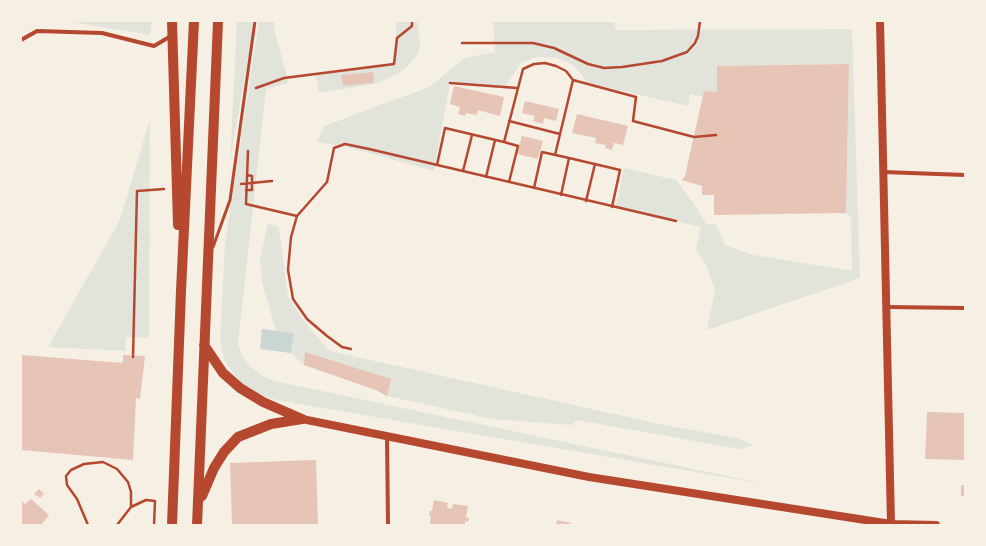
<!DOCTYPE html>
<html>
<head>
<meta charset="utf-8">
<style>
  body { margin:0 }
  #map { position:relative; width:986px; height:546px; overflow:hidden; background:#f6efe4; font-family:"DejaVu Sans",sans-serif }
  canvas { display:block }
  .frame { position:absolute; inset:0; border:22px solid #f6efe4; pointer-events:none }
</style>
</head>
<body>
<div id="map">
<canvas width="986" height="546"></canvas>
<div class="frame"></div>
</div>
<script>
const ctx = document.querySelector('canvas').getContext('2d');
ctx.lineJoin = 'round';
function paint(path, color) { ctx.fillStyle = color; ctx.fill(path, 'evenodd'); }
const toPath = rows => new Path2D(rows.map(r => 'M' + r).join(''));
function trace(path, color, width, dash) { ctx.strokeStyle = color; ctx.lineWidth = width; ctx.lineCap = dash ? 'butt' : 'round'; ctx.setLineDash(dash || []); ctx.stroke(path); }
paint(toPath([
  [65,21,152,21,152,22,150,35],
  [237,21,253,21,251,42,230,162],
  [259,21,274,21,274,29,289,83,266,89,238,344,243,357,250,366,261,375,274,381,765,484,282,401,264,397,242,385,224,360,220,339,225,244],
  [395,21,417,21,418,24,420,47,417,55,410,64,402,71,379,83,319,93,316,75,394,64,397,38],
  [493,21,614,21,616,30,852,29,860,278,707,330,715,290,707,267,696,249,701,227,616,207,624,168,676,180,697,208,706,224,716,224,725,245,753,255,852,271,851,217,846,213,849,64,717,66,717,92,704,91,703,97,690,94,688,106,587,83,579,71,568,62,556,58,537,57,521,63,505,87,450,83,434,171,351,148,317,142,324,126,429,87,465,58,495,52],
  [150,119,149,338,126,337,125,351,48,347,120,220],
  [268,223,279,227,288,297,306,324,330,351,668,426,738,438,753,445,741,449,734,448,577,420,571,425,492,419,387,396,376,390,304,365,291,353,294,333,276,331,262,282,260,258]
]), '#e2e4dc');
paint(toPath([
  [262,329,294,333,291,353,260,349]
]), '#c9d6d2');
paint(toPath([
  [849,64,846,213,714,215,714,195,702,195,702,186,682,180,685,176,704,91,717,92,717,66],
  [373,72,374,83,343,86,341,75],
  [454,86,504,97,500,116,478,110,477,115,466,113,465,116,458,114,460,107,450,104],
  [525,101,559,109,556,121,544,118,543,124,533,121,535,116,522,113],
  [577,114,628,126,623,145,614,143,612,150,605,148,606,145,595,143,596,138,572,133],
  [522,136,543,141,538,159,517,154],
  [305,352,391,379,387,396,376,390,304,365],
  [21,355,123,363,123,355,145,356,140,399,136,398,133,460,21,450],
  [927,412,965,413,965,460,925,459],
  [316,460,318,525,232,525,230,463],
  [961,485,965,485,965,496,961,496],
  [39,489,44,494,40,498,34,494],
  [31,499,49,515,41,525,21,525,21,500,25,504],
  [434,500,448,503,447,508,452,509,453,504,468,506,466,517,469,518,468,522,465,521,465,525,430,525,431,516,429,515,430,511,432,511],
  [557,520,571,523,571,525,556,525]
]), '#e6c5b7');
trace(toPath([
  [462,43,533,43,554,48,588,64,604,68,622,67,662,61,687,52,695,43,698,36,700,21],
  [573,80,636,97,633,121,694,137,716,135],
  [450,83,517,88],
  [256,88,284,78,394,64,397,38,412,26,412,21],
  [509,121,560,134],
  [504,142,523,69,534,64,545,63,556,66,566,71,573,80,555,155],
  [248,151,246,204,297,216],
  [437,165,445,128,504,142,518,146,509,182],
  [463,171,472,135],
  [486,177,495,140],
  [241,184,272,181],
  [534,188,542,152,569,158,620,170,612,207],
  [246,190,252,190,252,176,247,175],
  [561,195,569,158],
  [586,201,595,164],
  [351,349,342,347,327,336,307,319,293,299,288,270,291,237,297,216,327,182,334,148,345,144,369,149,676,221],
  [133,357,137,191,164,189],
  [88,525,77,499,67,485,66,476,71,470,84,464,103,462,117,469,128,482,131,492,131,507],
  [117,525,131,507,146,500,155,501,154,525]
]), '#b5482f', 2.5);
trace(toPath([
  [213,247,230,200,255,21]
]), '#b5482f', 3);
trace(toPath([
  [21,40,37,31,102,33,154,46,171,36],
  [883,172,965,175],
  [887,307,965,308],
  [387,437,388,525]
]), '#b5482f', 4);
trace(toPath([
  [880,21,891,524],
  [302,419,589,477,891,524,936,525]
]), '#b5482f', 8);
trace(toPath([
  [172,21,178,225],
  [204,345,223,373,240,388,263,402,302,419],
  [202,496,214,468,224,452,238,437,271,424,302,419],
  [172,525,181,291,194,21],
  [197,525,218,21]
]), '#b5482f', 10);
</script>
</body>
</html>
